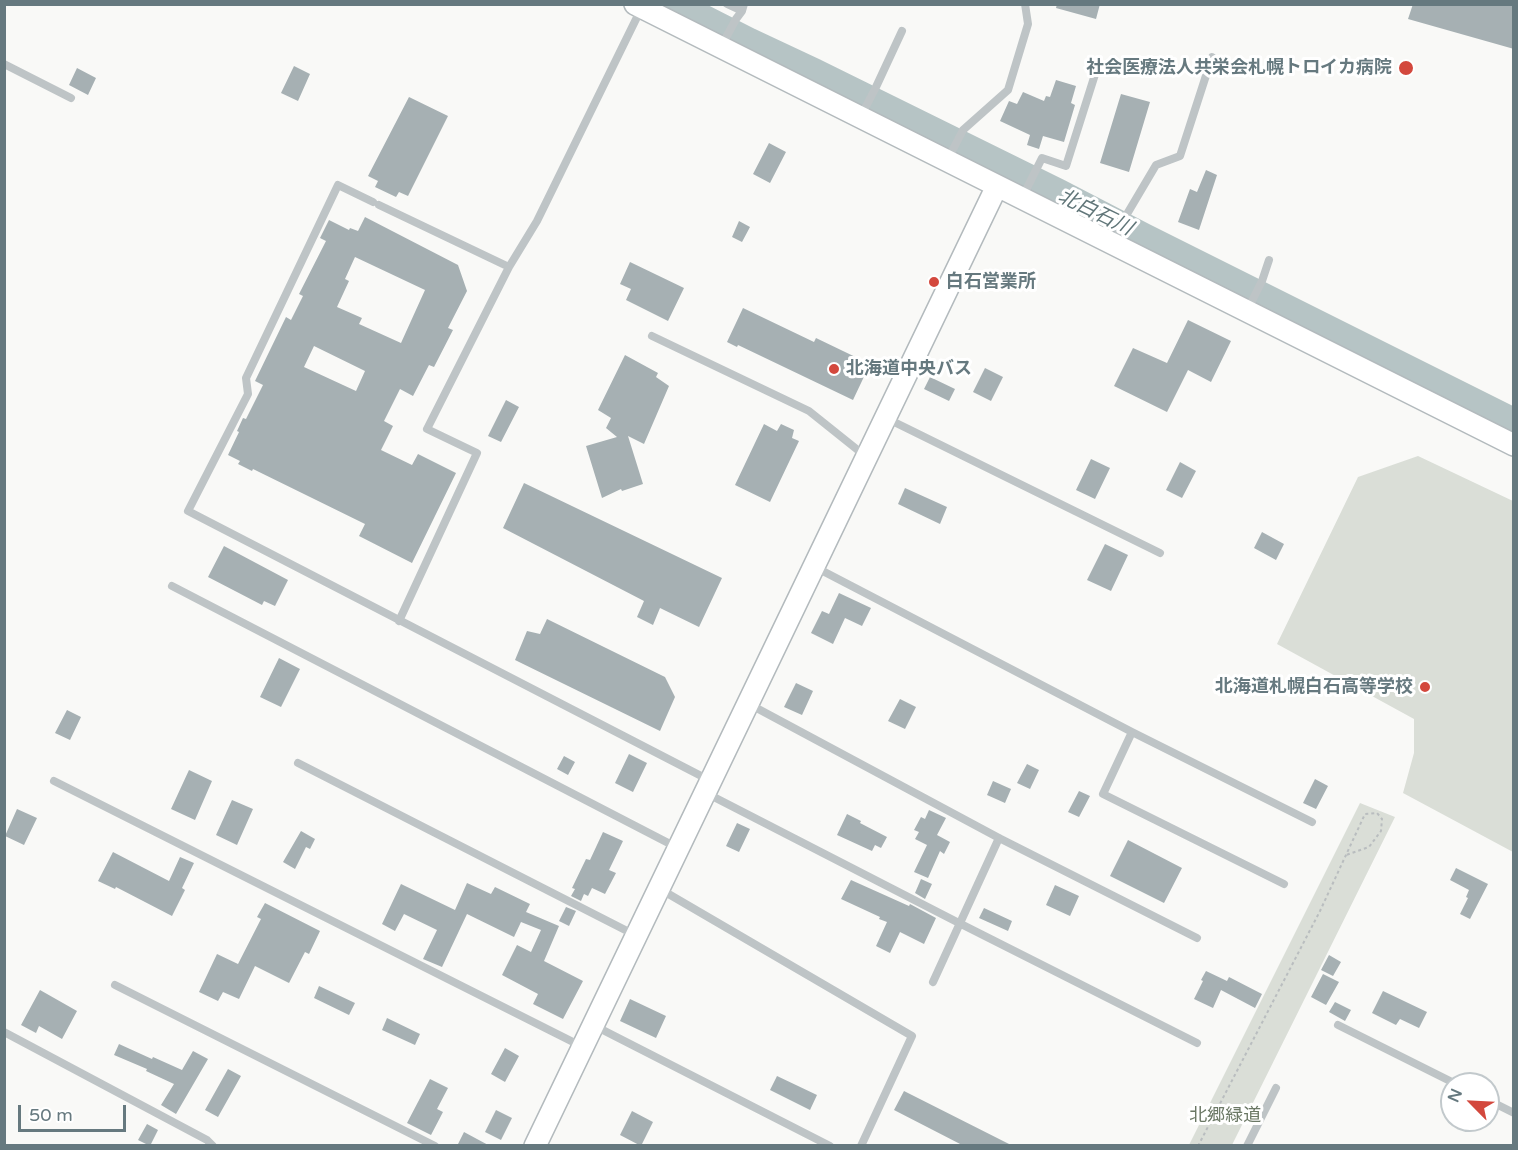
<!DOCTYPE html>
<html>
<head>
<meta charset="utf-8">
<style>
  body { margin:0 }
  #map { position:relative; width:1518px; height:1150px; overflow:hidden; background:#f9f9f7; font-family:"Varela Round",sans-serif }
  canvas { display:block }
  .frame { position:absolute; inset:0; border:6px solid #66797f; pointer-events:none }
  .north { position:absolute; left:1440px; top:1072px; width:60px; height:60px; box-sizing:border-box; background:#fff; border:2px solid #c2c9cc; border-radius:50%; rotate:294deg; font-size:16px; font-weight:700; line-height:24px; text-align:center; color:#66797f }
  .north::after { content:''; display:block; margin:auto; width:21px; height:27px; background:#d3483d; clip-path:polygon(50% 0,100% 100%,50% 72%,0 100%) }
  .scale { position:absolute; left:18px; top:1105px; width:108px; height:27px; box-sizing:border-box; border:3px solid #66797f; border-top:0; padding-left:8px; font-size:18px; line-height:21px; white-space:nowrap; color:#66797f; -webkit-text-stroke:4px #fff; paint-order:stroke }
</style>
</head>
<body>
<div id="map">
<canvas width="1518" height="1150"></canvas>
<div class="frame"></div>
<div class="north">N</div>
<div class="scale">50 m</div>
</div>
<script>
const ctx = document.querySelector('canvas').getContext('2d');
ctx.lineJoin = 'round';
function paint(path, color) { ctx.fillStyle = color; ctx.fill(path, 'evenodd'); }
const toPath = rows => new Path2D(rows.map(r => 'M' + r).join(''));
function trace(path, color, width, dash) { ctx.strokeStyle = color; ctx.lineWidth = width; ctx.lineCap = dash ? 'butt' : 'round'; ctx.setLineDash(dash || []); ctx.stroke(path); }
function write(font, color, halo, rows, align = 'center') {
  ctx.font = font + ' "Varela Round","Noto Sans JP",sans-serif'; ctx.lineWidth = 6; ctx.setLineDash([]); ctx.textBaseline = 'middle'; ctx.strokeStyle = halo; ctx.fillStyle = color; for (const [text, x, y, turn = 0] of rows) {
    ctx.save(); ctx.translate(x, y); ctx.rotate((+turn || 0) * Math.PI / 180); ctx.textAlign = isNaN(turn) ? turn : align; if (halo) ctx.strokeText(text, 0, 0); ctx.fillText(text, 0, 0); ctx.restore();
  }
}
paint(toPath([
  [1418,456,1513,501,1513,852,1403,793,1414,753,1414,719,1277,644,1358,477],
  [1360,803,1395,817,1232,1145,1189,1145]
]), '#daded7');
trace(toPath([
  [677,4,750,41,814,71,1059,192,1144,236,1514,421]
]), '#b6c4c5', 26);
paint(toPath([
  [1057,4,1100,4,1096,19,1056,8],
  [1413,4,1514,4,1514,49,1408,19],
  [294,66,310,74,298,101,281,93],
  [77,68,96,78,88,95,69,85],
  [1056,80,1076,86,1071,103,1075,105,1064,142,1043,136,1039,149,1027,145,1030,135,1000,121,1009,101,1017,104,1023,92,1044,101,1046,96,1050,97],
  [1121,94,1150,102,1129,172,1100,163],
  [409,97,448,116,408,196,399,192,396,197,375,187,378,181,368,176],
  [769,143,786,152,770,183,753,174],
  [1206,170,1217,175,1199,230,1178,222,1190,189,1197,192],
  [365,217,458,265,467,291,448,328,453,330,434,367,429,365,413,396,400,389,384,421,393,426,381,450,412,465,418,454,456,473,412,563,359,536,365,524,253,469,252,471,238,464,240,461,228,455,239,432,237,431,243,418,246,419,263,385,255,381,286,317,291,320,303,296,299,294,326,241,320,238,329,220,349,230,350,228,358,231],
  [355,257,425,290,401,343,359,324,362,318,337,307,349,281,345,279],
  [314,346,365,371,356,391,304,367],
  [739,221,750,227,742,242,732,237],
  [630,262,684,288,668,321,626,300,631,289,620,284],
  [743,308,814,342,816,338,870,364,853,400,738,345,737,347,727,342],
  [1188,320,1231,341,1211,382,1188,370,1167,412,1114,386,1133,348,1167,363],
  [625,355,658,373,656,377,669,386,644,444,628,436,643,484,622,491,621,489,602,498,586,446,617,437,606,428,611,418,598,410],
  [985,368,1003,377,991,401,973,392],
  [930,377,955,389,949,401,924,389],
  [506,400,519,407,501,442,488,436],
  [764,424,777,431,781,424,794,430,792,438,799,441,770,502,735,485],
  [1091,459,1110,468,1095,499,1076,490],
  [1180,462,1196,471,1182,498,1166,490],
  [524,483,722,578,699,627,660,608,653,625,637,617,644,601,503,528],
  [905,488,947,507,940,524,898,504],
  [1262,532,1284,544,1276,560,1254,548],
  [1105,544,1128,555,1111,591,1087,580],
  [224,546,288,580,275,606,264,601,262,605,208,577],
  [839,593,871,608,862,626,845,618,833,644,811,633,822,611,829,614],
  [547,619,665,677,675,697,660,731,515,660,527,631,540,634],
  [279,658,300,669,281,707,260,697],
  [796,683,813,691,802,715,784,707],
  [900,699,916,707,905,729,888,721],
  [67,710,81,717,70,740,55,733],
  [629,754,647,763,633,792,615,783],
  [564,756,575,762,568,775,557,769],
  [1027,764,1039,770,1030,789,1017,783],
  [189,770,212,781,195,820,171,809],
  [1315,779,1328,786,1316,809,1303,803],
  [993,781,1011,789,1005,803,987,795],
  [1079,791,1090,796,1079,817,1068,812],
  [232,800,253,809,237,845,216,835],
  [17,809,37,818,24,845,5,836],
  [929,810,946,818,937,835,950,842,944,854,940,851,928,878,914,872,927,845,915,839,919,832,914,830,921,817,925,819],
  [847,814,861,821,860,823,887,837,881,848,875,845,872,851,837,835],
  [737,823,750,829,739,852,726,846],
  [301,831,315,839,310,849,306,847,295,869,283,862],
  [603,832,623,841,609,870,616,873,605,894,592,888,588,896,584,894,581,901,571,896,575,889,572,888,586,859,590,860],
  [1128,840,1182,868,1164,903,1110,876],
  [113,852,169,881,180,857,194,863,182,888,185,890,172,916,116,887,115,889,98,881],
  [1456,868,1488,884,1470,919,1460,914,1468,898,1466,897,1469,890,1450,880],
  [921,879,932,884,925,899,915,893],
  [851,880,909,906,910,904,936,918,924,944,900,932,890,953,876,946,887,922,879,919,880,917,841,899],
  [467,883,491,894,495,887,530,904,526,912,559,926,544,961,583,981,563,1019,533,1004,538,994,502,975,517,945,531,952,541,930,521,922,514,937,467,914,442,967,423,959,437,930,404,914,395,931,382,924,401,884,455,910],
  [1055,885,1079,896,1070,916,1046,905],
  [265,903,320,931,309,954,305,952,289,983,255,966,239,999,223,992,218,1001,199,992,217,954,238,964,261,919,257,917],
  [566,907,576,911,569,926,559,921],
  [984,908,1012,921,1008,931,979,918],
  [1329,955,1341,962,1333,976,1321,970],
  [1206,971,1227,981,1229,977,1262,994,1255,1008,1221,990,1213,1008,1194,999,1203,981,1201,980],
  [1323,974,1339,982,1326,1005,1311,997],
  [319,986,355,1003,349,1015,314,998],
  [40,990,77,1011,62,1039,39,1026,36,1033,21,1025],
  [1383,991,1427,1012,1419,1028,1400,1019,1396,1025,1372,1013],
  [630,999,666,1016,656,1038,620,1021],
  [1335,1002,1351,1010,1345,1021,1329,1012],
  [387,1018,420,1034,415,1045,382,1030],
  [119,1044,152,1059,153,1057,182,1070,193,1051,208,1059,176,1114,161,1105,174,1084,146,1071,147,1069,114,1055],
  [505,1048,519,1056,505,1082,491,1074],
  [228,1069,241,1076,218,1117,205,1110],
  [777,1076,817,1095,810,1110,770,1090],
  [430,1079,448,1088,437,1109,443,1112,431,1135,407,1123],
  [904,1091,1013,1146,964,1146,894,1110],
  [496,1110,512,1118,501,1140,485,1132],
  [632,1111,653,1122,641,1146,620,1135],
  [147,1124,158,1130,150,1146,138,1140],
  [464,1132,490,1146,457,1146]
]), '#a6b0b3');
const secondary = toPath([
  [635,4,1514,445],
  [535,1146,997,186]
]);
trace(secondary, '#b3babd', 24);
trace(toPath([
  [1198,1146,1320,911,1365,814,1377,813,1382,819,1381,831,1369,847,1346,855]
]), '#b9bdbf', 2, [3, 3]);
trace(toPath([
  [727,4,742,11],
  [722,45,736,19,742,11,744,4],
  [4,64,71,98],
  [861,116,876,87,902,31],
  [948,159,963,130,1008,90,1028,24,1025,4],
  [1022,198,1042,158,1066,166,1098,65],
  [373,202,338,185,246,378,248,394,188,511,709,780],
  [379,205,509,267],
  [1114,243,1127,214,1156,165,1180,156,1212,57],
  [1247,311,1262,281,1269,260],
  [652,336,809,411,864,455],
  [886,418,1160,553],
  [815,567,1132,732,1312,822],
  [172,586,676,847],
  [399,621,477,453,427,429,509,267,537,221,641,9],
  [749,704,999,838,1197,938],
  [1132,732,1103,794,1284,884],
  [298,763,635,935],
  [54,781,581,1046],
  [706,793,959,923,1197,1043],
  [660,889,912,1036,861,1146],
  [933,982,999,838],
  [115,985,435,1146],
  [593,1025,830,1146],
  [1338,1025,1456,1084],
  [4,1032,207,1140,213,1146],
  [1488,1100,1514,1113],
  [1247,1146,1276,1088]
]), '#bec4c6', 8);
trace(secondary, '#fff', 21);
for (const [x, y, r, color] of [
  [1406,68,8,"#d3483d"],
  [934,282,6,"#d3483d"],
  [834,369,6,"#d3483d"],
  [1425,687,6,"#d3483d"]
]) { const dot = new Path2D(); dot.arc(x, y, r, 0, 2 * Math.PI); ctx.fillStyle = color; ctx.fill(dot); trace(dot, '#fff', 2); }
write('bold 18px', '#66797f', '#fff', [
  ["社会医療法人共栄会札幌トロイカ病院",1392,68],
  ["白石営業所",946,282,"left"],
  ["北海道中央バス",846,369,"left"],
  ["北海道札幌白石高等学校",1413,687]
], 'right');
write('18px', '#6b7865', '#fff', [
  ["北郷緑道",1225,1116]
]);
write('italic 20px', '#617679', '#fff', [
  ["北白石川",1095,213,26]
]);
</script>
</body>
</html>
